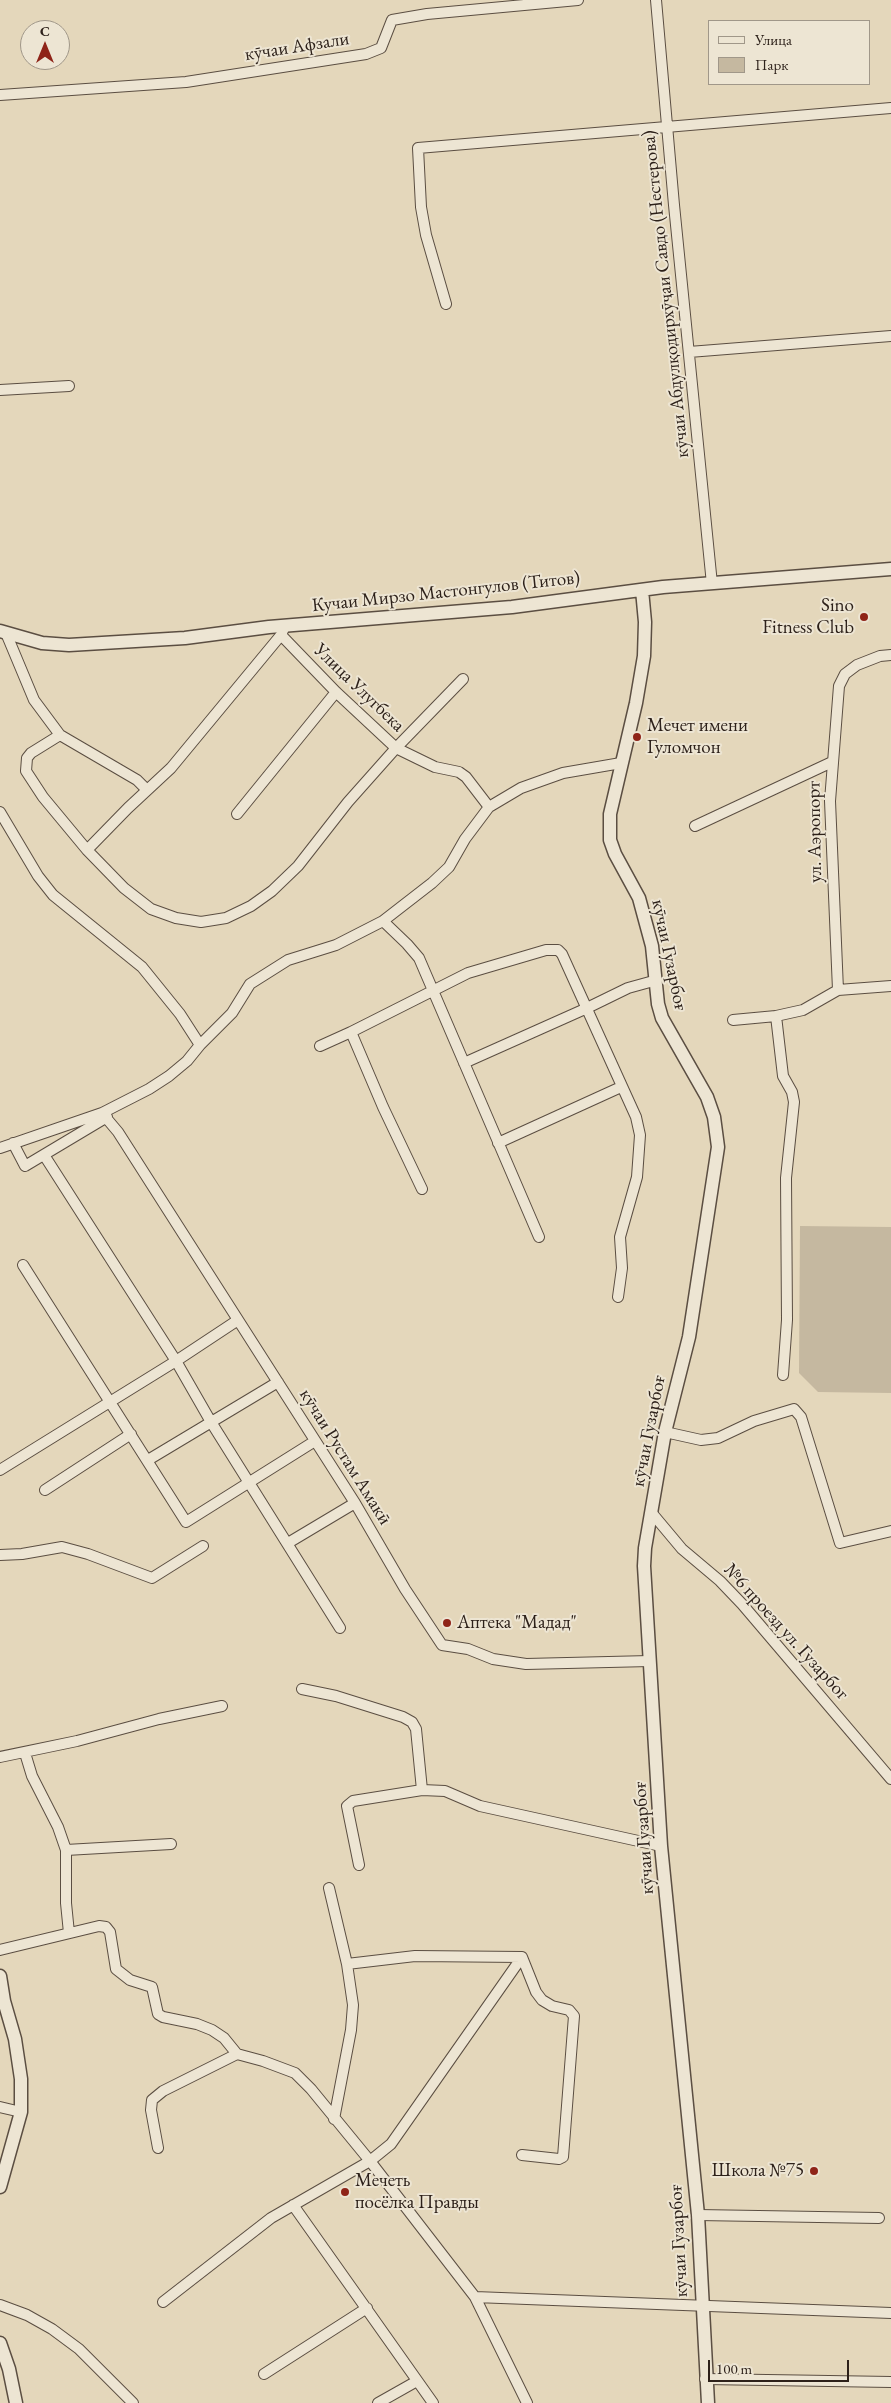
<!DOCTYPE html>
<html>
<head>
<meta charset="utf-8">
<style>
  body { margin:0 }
  #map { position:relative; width:891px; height:2403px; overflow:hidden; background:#e4d7bb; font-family:"EB Garamond",serif }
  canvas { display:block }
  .legend { position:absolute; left:708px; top:20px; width:162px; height:65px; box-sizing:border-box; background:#ede5d3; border:1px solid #a09789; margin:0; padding:6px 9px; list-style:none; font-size:15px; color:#2d211a }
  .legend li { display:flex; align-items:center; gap:10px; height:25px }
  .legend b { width:25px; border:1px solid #a09789 }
  .north { position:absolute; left:20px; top:20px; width:50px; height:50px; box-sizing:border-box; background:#ede5d3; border:1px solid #a09789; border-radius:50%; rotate:0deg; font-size:14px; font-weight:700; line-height:20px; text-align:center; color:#2d211a }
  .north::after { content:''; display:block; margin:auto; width:18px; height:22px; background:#8f2418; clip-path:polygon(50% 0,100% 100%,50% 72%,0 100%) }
  .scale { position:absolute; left:708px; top:2360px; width:141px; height:22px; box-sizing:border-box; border:2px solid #2d211a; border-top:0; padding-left:6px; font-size:15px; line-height:18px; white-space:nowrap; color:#2d211a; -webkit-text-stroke:4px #ede5d3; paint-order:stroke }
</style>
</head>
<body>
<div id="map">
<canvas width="891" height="2403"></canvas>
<ul class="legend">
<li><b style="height:6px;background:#ede5d3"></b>Улица</li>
<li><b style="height:14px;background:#c5b8a0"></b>Парк</li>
</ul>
<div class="north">С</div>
<div class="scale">100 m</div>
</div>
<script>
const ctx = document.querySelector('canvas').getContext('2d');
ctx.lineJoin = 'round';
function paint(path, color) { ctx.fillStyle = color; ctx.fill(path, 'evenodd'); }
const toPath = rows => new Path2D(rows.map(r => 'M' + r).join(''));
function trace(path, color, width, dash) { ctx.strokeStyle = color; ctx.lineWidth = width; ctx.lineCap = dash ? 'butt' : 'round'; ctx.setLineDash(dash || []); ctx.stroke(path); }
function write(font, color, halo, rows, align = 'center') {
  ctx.font = font + ' "EB Garamond",serif'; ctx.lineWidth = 4; ctx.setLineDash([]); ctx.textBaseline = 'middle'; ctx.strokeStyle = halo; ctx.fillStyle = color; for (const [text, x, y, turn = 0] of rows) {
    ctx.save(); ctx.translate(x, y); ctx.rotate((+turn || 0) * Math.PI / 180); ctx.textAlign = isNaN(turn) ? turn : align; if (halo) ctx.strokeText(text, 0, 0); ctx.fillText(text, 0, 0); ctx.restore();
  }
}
paint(toPath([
  [800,1226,891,1227,891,1393,818,1392,799,1373]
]), '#c5b8a0');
const minor = toPath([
  [656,0,674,205,712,584],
  [0,95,186,82,366,54,381,48,392,20,427,14,578,0],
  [446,304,426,235,421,207,418,148,891,108],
  [689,352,891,336],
  [0,390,69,386],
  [6,633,34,700,60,735,31,753,27,758,26,771,43,797,87,850,124,888,151,909,176,918,201,922,226,918,251,906,272,891,298,866,348,802,396,748,463,679],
  [281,635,336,692,396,748,435,767,459,772,466,777,489,807],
  [60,735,137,780,147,790],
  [0,812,38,876,53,895,142,967,180,1014,200,1045,187,1061,169,1076,149,1089,102,1113,0,1148],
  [237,814,336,692],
  [695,826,832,762],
  [87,850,128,808,171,768,281,635,285,626],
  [383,921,432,883,449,867,465,839,489,807,521,788,563,773,621,763],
  [838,990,830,801,839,686,845,674,857,665,880,656,891,655],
  [838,990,891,986],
  [733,1020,776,1016],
  [200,1045,232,1013,250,984,288,960,336,945,383,921,407,944,419,958,539,1237],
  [320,1046,351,1032],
  [464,1063,585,1009,628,988,657,980],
  [102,1113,118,1132,355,1503,405,1589,442,1645,468,1649,493,1659,526,1664,650,1661],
  [13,1143,25,1166,107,1117],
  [498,1143,621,1087],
  [44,1155,176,1361,211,1422,340,1628],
  [422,1189,383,1107,351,1032,468,973,546,950,558,950,562,954,636,1117,640,1135,637,1177,620,1237,622,1268,618,1297],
  [23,1265,186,1522,315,1441],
  [783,1375,787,1320,786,1178,794,1102,792,1092,783,1076,776,1016,803,1010,838,990],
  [665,1432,701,1440,718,1438,754,1421,794,1409,801,1417,840,1543,891,1531],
  [148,1460,278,1382],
  [0,1470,176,1361,238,1320],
  [45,1490,131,1434],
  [651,1512,682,1549,720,1581,742,1604,891,1779],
  [288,1543,355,1503],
  [0,1555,22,1554,62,1547,88,1554,152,1578,203,1546],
  [302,1689,336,1696,403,1717,412,1722,416,1729,422,1790],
  [25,1753,32,1776,58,1827,66,1850,66,1903,69,1933],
  [0,1757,77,1741,159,1719,222,1706],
  [66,1850,171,1844],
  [359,1865,347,1806,353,1801,422,1790,445,1791,480,1806,661,1846],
  [329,1888,347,1964],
  [0,1950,99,1926,106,1927,110,1932,116,1969,130,1980,152,1987,158,2014,163,2017,197,2024,212,2030,224,2038,237,2054,263,2061,295,2073,311,2089,370,2161,475,2297,891,2313],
  [0,2107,21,2112],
  [334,2119,351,2030,353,2005,347,1964,415,1956,522,1957],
  [158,2148,151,2110,152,2100,163,2091,237,2054],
  [522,2155,559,2159,563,2157,574,2016,569,2010,552,2006,542,2000,536,1992,522,1957],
  [293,2205,433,2403],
  [698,2215,879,2218],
  [475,2297,527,2403],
  [163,2302,271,2218,370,2161,391,2144,522,1957],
  [0,2305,27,2315,52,2329,79,2349,133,2403],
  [264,2374,367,2308],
  [705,2379,891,2382],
  [378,2403,417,2381]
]);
const tertiary = toPath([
  [642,590,645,622,644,656,636,703,610,814,610,840,615,854,639,898,652,946,658,1004,662,1018,707,1097,714,1117,718,1147,689,1337,665,1432,645,1548,644,1566,661,1846,698,2215,708,2403],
  [0,631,42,643,69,645,185,638,269,627,512,607,663,587,891,569],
  [0,1976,4,2001,15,2039,21,2079,21,2112,0,2187],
  [0,2343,9,2369,16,2403]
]);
trace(minor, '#5b4e42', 12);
trace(tertiary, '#5b4e42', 15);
trace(minor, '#ede5d3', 10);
trace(tertiary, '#ede5d3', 12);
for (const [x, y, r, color] of [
  [864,617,5,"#8f2418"],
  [637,737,5,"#8f2418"],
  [447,1623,5,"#8f2418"],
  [814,2171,5,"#8f2418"],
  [345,2192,5,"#8f2418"]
]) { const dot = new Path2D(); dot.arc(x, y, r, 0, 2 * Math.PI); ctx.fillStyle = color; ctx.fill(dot); trace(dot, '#ede5d3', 2); }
write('19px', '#2d211a', '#ede5d3', [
  ["кӯчаи Афзали",297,47,-9],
  ["кӯчаи Абдулқодирхӯҷаи Савдо (Нестерова)",666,294,-96],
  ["Кучаи Мирзо Мастонгулов (Титов)",446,592,-6],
  ["Улица Улугбека",359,688,44],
  ["ул. Аэропорт",815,832,-91],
  ["кӯчаи Гузарбоғ",669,955,78],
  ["кӯчаи Гузарбоғ",649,1431,-79],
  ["кӯчаи Рустам Амакӣ",345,1457,58],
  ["№6 проезд ул. Гузарбог",786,1632,48],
  ["кӯчаи Гузарбоғ",644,1838,-94],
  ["кӯчаи Гузарбоғ",679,2241,-93]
]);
write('19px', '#2d211a', '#ede5d3', [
  ["Sino",854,606,"right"],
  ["Fitness Club",854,628,"right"],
  ["Мечет имени",647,726],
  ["Гуломчон",647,748],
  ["Аптека \"Мадад\"",457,1623],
  ["Школа №75",804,2171,"right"],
  ["Мечеть",355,2181],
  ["посёлка Правды",355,2203]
], 'left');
</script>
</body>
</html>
